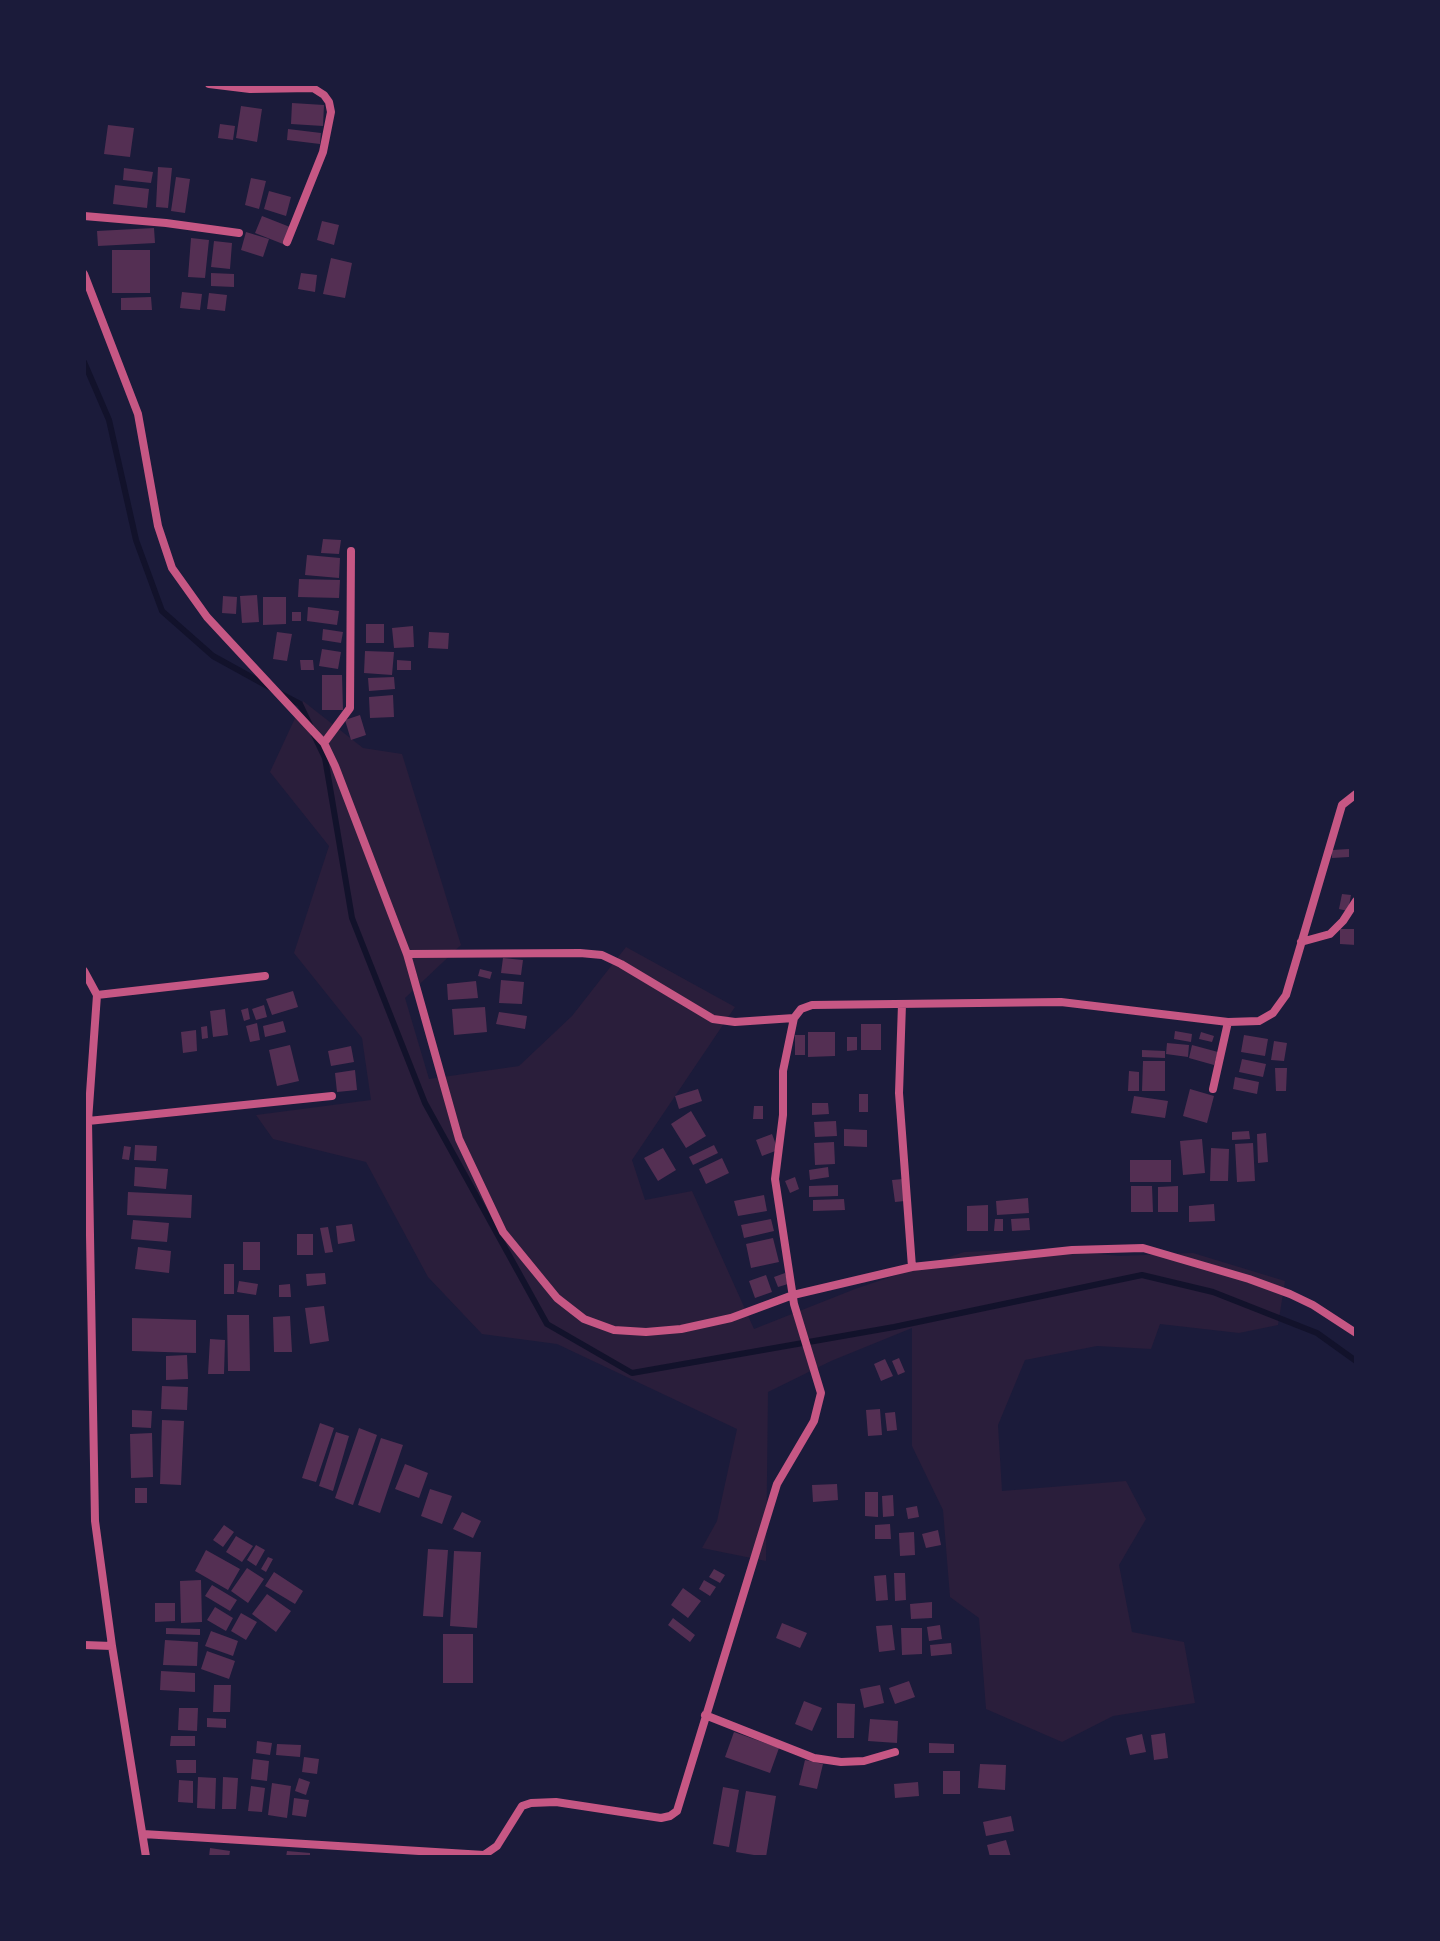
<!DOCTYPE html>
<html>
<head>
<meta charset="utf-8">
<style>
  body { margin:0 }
  #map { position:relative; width:1440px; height:1941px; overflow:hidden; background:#1b1b3a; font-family:Commissioner,sans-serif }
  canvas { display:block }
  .frame { position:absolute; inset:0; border:86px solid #1b1b3a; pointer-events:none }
</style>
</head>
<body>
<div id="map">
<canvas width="1440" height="1941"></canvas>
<div class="frame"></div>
</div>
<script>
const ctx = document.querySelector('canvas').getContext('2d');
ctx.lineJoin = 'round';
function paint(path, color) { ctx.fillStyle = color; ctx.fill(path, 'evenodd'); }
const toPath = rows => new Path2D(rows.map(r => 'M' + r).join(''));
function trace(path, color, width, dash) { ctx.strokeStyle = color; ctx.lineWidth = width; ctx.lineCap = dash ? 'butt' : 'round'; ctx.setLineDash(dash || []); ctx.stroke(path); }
paint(toPath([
  [303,701,363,748,402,754,461,945,405,998,429,1079,519,1066,572,1016,626,947,735,1007,632,1160,645,1200,692,1191,754,1329,855,1289,964,1252,1044,1249,1120,1256,1193,1253,1285,1281,1278,1325,1239,1333,1160,1324,1151,1349,1097,1346,1025,1360,998,1425,1002,1491,1126,1481,1146,1519,1119,1565,1132,1632,1184,1642,1195,1703,1113,1716,1062,1742,986,1709,979,1618,950,1597,943,1510,912,1446,912,1328,831,1361,768,1392,766,1561,702,1548,717,1521,737,1429,557,1344,482,1334,428,1277,366,1162,273,1139,256,1115,371,1100,362,1038,294,953,329,846,270,772]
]), '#2a1e3b');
trace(toPath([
  [84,362,109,420,136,540,162,611,213,656,271,688],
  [281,694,300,704,310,725],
  [314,735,325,758,352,918,425,1103,547,1324,632,1373,894,1327,1142,1275,1213,1292,1317,1333,1356,1361]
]), '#12122b', 6);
paint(toPath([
  [292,103,324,105,323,126,291,124],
  [241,106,262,109,257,142,236,138],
  [220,124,235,126,233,140,218,138],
  [108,125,134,128,130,157,104,154],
  [288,129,321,133,320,144,287,140],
  [158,167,172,168,168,208,156,207],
  [124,168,153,172,151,183,123,180],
  [176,177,190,179,185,213,171,211],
  [251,178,266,181,259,209,245,205],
  [115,185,149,189,147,208,113,204],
  [269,191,291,197,286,216,264,209],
  [262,216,290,227,283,244,255,233],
  [322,221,339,225,334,245,317,240],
  [154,228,155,243,98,246,97,231],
  [246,232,269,239,263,257,241,250],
  [191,238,209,240,205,278,188,277],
  [214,241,232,243,230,269,211,267],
  [112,250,150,250,150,293,112,293],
  [331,258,352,263,345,298,323,294],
  [211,273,234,274,234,287,211,286],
  [301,273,317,275,315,292,298,289],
  [182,292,202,294,200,310,180,308],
  [209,293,227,295,225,311,207,309],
  [151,297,152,310,121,310,121,298],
  [323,539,341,540,339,554,321,553],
  [307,555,340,558,339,578,305,575],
  [299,579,340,580,339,598,298,597],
  [257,595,259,622,242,623,240,596],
  [223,596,237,597,236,614,222,613],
  [263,597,286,597,286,624,263,625],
  [308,607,339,611,337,625,307,621],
  [292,612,301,612,301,621,292,621],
  [366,624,384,624,384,643,366,643],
  [413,626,414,647,394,648,392,628],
  [323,629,343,632,341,643,322,640],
  [277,632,292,634,287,661,273,659],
  [429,632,449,633,448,649,428,648],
  [322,649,341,652,338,669,319,666],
  [365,651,394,652,392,675,364,673],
  [300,660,313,660,314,670,301,670],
  [397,660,411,661,411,670,397,670],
  [322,675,342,675,343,710,322,710],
  [394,677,395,689,369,691,368,678],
  [393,695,394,717,370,718,369,697],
  [360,715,366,735,351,740,345,720],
  [1349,849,1349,857,1332,858,1332,850],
  [1342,894,1351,895,1348,911,1339,909],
  [1340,929,1356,929,1356,945,1340,944],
  [503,958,523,960,521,975,501,973],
  [480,969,492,972,490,979,478,976],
  [501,980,524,982,522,1004,499,1003],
  [476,981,478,998,448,1000,447,984],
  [293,991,298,1007,272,1015,266,999],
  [264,1005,267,1017,256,1020,252,1009],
  [485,1007,487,1032,454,1035,452,1009],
  [248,1008,250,1019,244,1021,241,1010],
  [225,1009,228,1035,213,1037,210,1011],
  [499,1012,527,1016,525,1029,496,1024],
  [283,1021,286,1032,265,1037,263,1026],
  [257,1023,260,1040,250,1042,246,1026],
  [861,1024,881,1024,881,1050,861,1050],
  [207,1026,208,1038,202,1039,201,1027],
  [196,1030,197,1051,183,1053,181,1032],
  [1175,1031,1192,1034,1191,1042,1174,1039],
  [808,1032,835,1032,835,1056,808,1057],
  [1201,1032,1214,1036,1212,1042,1199,1039],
  [795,1035,805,1035,805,1055,795,1055],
  [1244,1035,1268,1039,1265,1056,1241,1052],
  [847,1037,857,1037,857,1050,847,1051],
  [1274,1041,1287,1043,1284,1061,1271,1060],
  [1167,1043,1189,1045,1188,1057,1166,1054],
  [290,1045,299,1081,277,1086,269,1050],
  [1192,1045,1218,1052,1214,1065,1189,1058],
  [351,1046,354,1062,331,1066,328,1051],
  [1142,1050,1165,1051,1165,1058,1142,1057],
  [1242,1059,1266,1064,1263,1077,1239,1072],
  [1143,1061,1165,1061,1165,1091,1142,1091],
  [1275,1068,1287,1068,1286,1091,1276,1091],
  [355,1070,357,1090,337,1092,335,1073],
  [1129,1071,1139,1072,1139,1091,1128,1091],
  [1235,1077,1259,1082,1257,1094,1233,1089],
  [698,1089,702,1101,679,1109,675,1096],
  [1190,1089,1214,1096,1207,1123,1183,1116],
  [859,1094,868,1094,868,1112,859,1112],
  [1134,1096,1168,1101,1165,1118,1131,1113],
  [812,1103,828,1103,829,1114,812,1115],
  [754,1106,763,1106,763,1119,753,1119],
  [691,1111,706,1136,686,1148,671,1124],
  [836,1121,837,1136,815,1137,814,1122],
  [844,1129,867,1130,867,1147,844,1146],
  [1249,1131,1250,1139,1232,1140,1232,1132],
  [1266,1133,1268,1162,1258,1163,1257,1134],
  [772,1134,778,1150,762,1156,756,1140],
  [1202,1139,1205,1173,1183,1175,1180,1141],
  [834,1142,835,1164,815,1165,814,1143],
  [1253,1143,1255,1181,1237,1182,1235,1144],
  [135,1145,157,1146,156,1161,134,1160],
  [714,1145,718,1153,693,1165,689,1157],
  [124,1146,131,1147,129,1160,122,1159],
  [663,1148,676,1170,658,1181,644,1158],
  [1211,1148,1229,1149,1228,1181,1210,1181],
  [722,1158,729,1173,706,1184,699,1169],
  [1130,1160,1171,1160,1171,1182,1130,1182],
  [135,1167,168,1169,166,1189,134,1186],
  [828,1167,829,1177,810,1180,809,1170],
  [795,1177,799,1189,790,1193,785,1181],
  [903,1179,905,1201,895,1202,892,1180],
  [838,1185,838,1196,809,1197,809,1186],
  [1131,1186,1152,1186,1153,1212,1131,1212],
  [1178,1186,1178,1212,1158,1212,1158,1187],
  [128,1192,192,1195,191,1218,127,1215],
  [764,1195,767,1211,738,1216,734,1201],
  [1028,1198,1029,1213,997,1215,996,1201],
  [844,1199,845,1210,813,1211,813,1200],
  [1214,1204,1215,1221,1189,1222,1189,1206],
  [988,1205,988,1231,967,1231,967,1206],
  [1029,1218,1030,1230,1012,1231,1011,1219],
  [771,1219,774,1231,744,1238,741,1225],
  [995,1219,1003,1219,1003,1231,994,1231],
  [133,1220,169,1223,167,1242,131,1239],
  [352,1224,355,1241,338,1244,336,1226],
  [328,1227,333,1252,325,1253,320,1228],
  [297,1234,313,1234,313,1255,297,1255],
  [773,1238,779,1262,751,1268,746,1244],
  [243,1242,260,1242,260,1270,243,1270],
  [138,1247,171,1251,169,1273,135,1269],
  [224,1264,234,1264,234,1294,224,1294],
  [325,1273,326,1284,307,1286,306,1274],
  [785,1273,788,1284,778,1287,774,1277],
  [766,1275,772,1292,755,1298,749,1281],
  [239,1281,258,1284,256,1295,237,1292],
  [290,1284,291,1297,279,1297,279,1285],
  [324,1306,329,1341,310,1344,305,1308],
  [227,1315,249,1315,250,1371,228,1371],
  [290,1316,292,1352,274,1352,273,1317],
  [132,1318,196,1320,196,1353,132,1351],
  [210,1339,225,1340,224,1374,208,1374],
  [187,1355,188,1379,166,1380,166,1356],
  [899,1358,905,1372,898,1375,892,1361],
  [885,1359,893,1376,881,1381,874,1364],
  [162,1386,188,1387,187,1410,161,1409],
  [880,1409,882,1435,868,1436,866,1410],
  [132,1410,152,1411,151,1428,132,1427],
  [895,1412,897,1430,887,1431,885,1413],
  [162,1420,184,1421,181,1485,160,1484],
  [320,1423,334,1428,316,1482,302,1478],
  [359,1428,377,1435,353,1505,335,1498],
  [336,1432,349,1436,333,1491,319,1486],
  [152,1433,153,1477,131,1478,130,1434],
  [381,1438,403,1445,380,1513,358,1505],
  [405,1464,428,1473,419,1498,395,1489],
  [837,1484,838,1500,813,1502,812,1485],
  [135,1488,147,1488,147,1503,135,1503],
  [430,1489,452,1496,442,1524,421,1516],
  [865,1492,878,1492,878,1517,865,1516],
  [893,1495,894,1516,883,1517,882,1496],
  [917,1506,919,1517,908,1519,906,1508],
  [462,1512,481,1521,473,1538,453,1529],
  [890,1524,891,1539,875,1539,875,1525],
  [224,1525,234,1532,223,1547,213,1540],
  [938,1530,941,1545,926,1548,922,1534],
  [914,1532,915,1555,900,1556,899,1533],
  [236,1536,253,1546,242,1562,226,1552],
  [256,1545,265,1550,256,1566,247,1560],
  [428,1549,448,1550,443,1617,423,1616],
  [206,1550,240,1569,228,1590,195,1571],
  [454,1551,481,1552,477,1628,450,1626],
  [268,1557,273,1559,266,1572,261,1569],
  [247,1568,264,1579,248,1603,231,1591],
  [714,1569,725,1575,720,1583,709,1577],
  [274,1572,303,1591,295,1604,265,1586],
  [894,1573,905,1573,906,1600,895,1601],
  [886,1575,888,1600,876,1601,874,1576],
  [201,1580,202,1622,181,1623,180,1581],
  [704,1580,716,1587,710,1596,699,1589],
  [212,1585,237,1600,230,1611,205,1596],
  [683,1588,701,1601,688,1618,671,1605],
  [267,1594,291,1611,276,1632,252,1614],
  [932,1602,932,1618,911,1619,910,1604],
  [155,1603,175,1603,175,1621,155,1622],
  [215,1607,233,1618,226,1631,207,1620],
  [241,1613,257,1622,246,1640,231,1631],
  [673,1618,695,1635,690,1642,668,1625],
  [782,1623,807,1633,800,1648,776,1638],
  [892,1625,895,1650,879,1652,876,1626],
  [940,1625,942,1639,929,1641,927,1627],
  [166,1628,200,1629,200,1635,166,1634],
  [901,1628,922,1628,922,1654,902,1655],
  [211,1631,238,1641,233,1656,205,1646],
  [443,1634,473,1634,473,1683,443,1683],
  [165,1640,198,1642,197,1666,163,1665],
  [951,1643,952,1654,931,1656,930,1645],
  [207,1651,235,1661,229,1679,201,1669],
  [161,1671,195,1673,195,1692,160,1690],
  [909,1681,915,1697,895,1704,889,1688],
  [214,1685,231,1685,230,1712,213,1712],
  [880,1685,884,1703,864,1708,860,1689],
  [804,1701,822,1708,812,1731,795,1724],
  [837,1703,855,1704,854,1738,837,1738],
  [179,1708,198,1708,197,1731,178,1730],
  [207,1718,226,1719,226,1728,207,1727],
  [870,1719,898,1721,897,1743,868,1741],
  [734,1732,779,1748,770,1773,725,1757],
  [1165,1733,1168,1758,1154,1760,1151,1735],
  [1142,1734,1146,1752,1130,1755,1126,1738],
  [171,1736,195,1736,195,1746,170,1746],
  [257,1741,272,1743,270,1755,256,1753],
  [929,1743,954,1744,954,1753,929,1753],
  [277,1744,301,1745,300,1757,276,1755],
  [304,1757,319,1759,317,1774,302,1772],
  [253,1759,269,1761,267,1781,251,1779],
  [176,1760,196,1760,196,1773,177,1773],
  [805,1760,823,1764,817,1789,799,1785],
  [980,1764,1006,1765,1005,1790,978,1788],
  [943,1771,960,1771,960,1794,943,1794],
  [198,1777,216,1778,215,1809,197,1808],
  [223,1777,238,1778,236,1809,222,1809],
  [299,1778,310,1782,306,1795,295,1791],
  [179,1780,193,1781,193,1803,178,1802],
  [918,1782,919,1796,895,1798,894,1784],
  [272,1783,291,1786,287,1818,268,1815],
  [251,1786,265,1788,262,1812,248,1811],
  [723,1787,739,1790,729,1847,713,1844],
  [746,1791,776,1796,766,1857,736,1852],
  [294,1798,309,1800,306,1817,292,1815],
  [1011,1816,1014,1831,986,1836,983,1822],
  [1006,1840,1011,1857,990,1857,987,1845],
  [210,1848,230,1851,229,1857,209,1857],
  [287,1851,310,1853,310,1857,286,1857]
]), '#542f53');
trace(toPath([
  [209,84,250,89,313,88,324,95,329,102,331,112,323,152,287,242],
  [84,216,166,223,239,233],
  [84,274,138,414,158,526,172,568,207,617,324,743,335,766,407,954,459,1139,503,1232,557,1298,584,1319,614,1330,646,1332,681,1329,731,1318,793,1295,912,1267,1072,1250,1143,1248,1249,1279,1290,1294,1313,1305,1356,1333],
  [324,743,350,708,351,551],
  [1301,942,1330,934,1343,921,1356,901],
  [407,954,580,953,602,955,621,964,713,1019,735,1022,794,1018],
  [84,971,97,995,88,1121,95,1521,112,1646,146,1857],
  [97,995,265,976],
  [902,1004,899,1093,912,1267],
  [1213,1089,1228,1022],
  [88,1121,332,1096],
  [84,1645,112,1646],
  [705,1715,814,1758,841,1762,864,1761,895,1752],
  [143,1834,484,1855,497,1846,522,1806,531,1803,556,1802,661,1818,670,1816,677,1811,777,1484,814,1421,821,1393,794,1304,775,1179,783,1115,783,1071,794,1018,801,1009,812,1005,1061,1002,1228,1022,1259,1021,1273,1013,1286,995,1342,805,1356,794]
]), '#c65784', 8);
</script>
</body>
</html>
